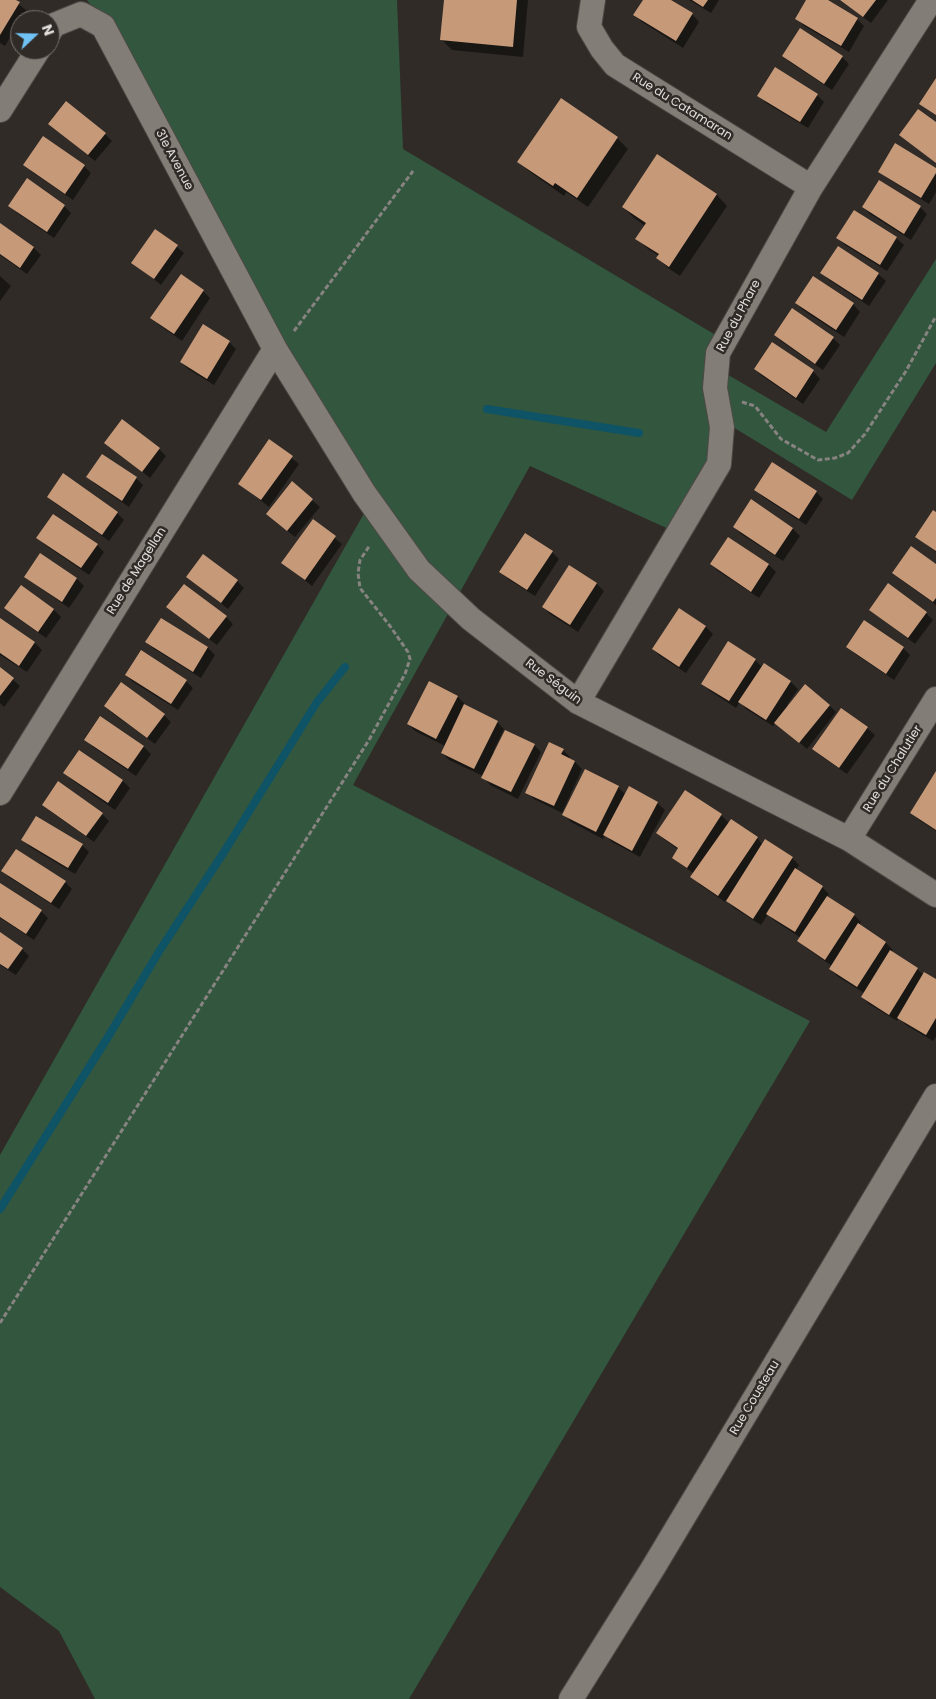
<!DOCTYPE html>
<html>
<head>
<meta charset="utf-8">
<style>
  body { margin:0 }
  #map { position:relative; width:936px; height:1699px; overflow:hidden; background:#302b27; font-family:Poppins,sans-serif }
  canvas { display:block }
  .north { position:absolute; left:10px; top:10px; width:50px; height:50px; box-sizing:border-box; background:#302b27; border:1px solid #777370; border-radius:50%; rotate:69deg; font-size:14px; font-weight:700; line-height:20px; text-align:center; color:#e2dfdd }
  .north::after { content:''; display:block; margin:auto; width:18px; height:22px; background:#70c1f4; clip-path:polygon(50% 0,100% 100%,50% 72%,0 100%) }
</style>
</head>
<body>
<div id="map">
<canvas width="936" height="1699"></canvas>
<div class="north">N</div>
</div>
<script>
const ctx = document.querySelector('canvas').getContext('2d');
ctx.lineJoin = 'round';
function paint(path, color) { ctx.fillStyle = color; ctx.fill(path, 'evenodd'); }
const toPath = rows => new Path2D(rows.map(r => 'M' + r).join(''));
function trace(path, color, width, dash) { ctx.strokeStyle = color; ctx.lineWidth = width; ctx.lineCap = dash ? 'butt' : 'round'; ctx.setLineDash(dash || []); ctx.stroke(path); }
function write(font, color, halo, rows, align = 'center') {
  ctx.font = font + ' Poppins,sans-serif'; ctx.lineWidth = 5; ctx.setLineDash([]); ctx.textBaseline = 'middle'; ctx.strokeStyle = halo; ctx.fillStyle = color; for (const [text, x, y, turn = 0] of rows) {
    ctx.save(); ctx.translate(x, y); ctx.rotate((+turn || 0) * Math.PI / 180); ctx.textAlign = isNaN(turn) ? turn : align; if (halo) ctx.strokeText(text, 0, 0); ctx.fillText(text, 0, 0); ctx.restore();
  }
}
paint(toPath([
  [87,0,397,0,403,149,719,337,706,362,826,432,936,259,936,363,852,500,715,416,709,469,673,531,530,466,353,785,810,1021,409,1699,95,1699,59,1631,0,1587,0,1155,375,494,281,347,112,33]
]), '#32563e');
paint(toPath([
  [0,0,13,0,26,10,5,46,0,43],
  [445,0,528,0,523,57,452,50,441,39],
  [644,0,669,0,692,14,699,22,683,48,642,22,635,15],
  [689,0,719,0,711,13],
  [808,0,825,0,857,19,864,26,849,52,804,26,797,18],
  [840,0,888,0,871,23],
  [783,56,842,57,849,64,832,90,791,63],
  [759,95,817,95,824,102,808,128,766,103],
  [936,123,936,163,901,135],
  [49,124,105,134,112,141,95,161],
  [43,138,84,166,91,173,73,200,32,172,25,165],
  [617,138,628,149,588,207,566,192,564,196,530,172,519,162],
  [657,156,717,195,727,206,680,276,668,268,658,258,659,256,648,249,637,238,645,226,634,218,623,207],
  [936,169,936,192,929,204,887,178,879,171],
  [880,181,920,207,927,214,911,240,870,214,863,207],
  [10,206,64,206,71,213,54,238,17,213],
  [0,225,34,248,41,255,27,274,0,255],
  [156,230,184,253,161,285,133,262],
  [838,238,896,238,904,245,887,271,845,245],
  [822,273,878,274,886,281,869,306,829,280],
  [0,276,11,286,0,301],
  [813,278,853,304,860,312,844,337,803,310,796,303],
  [203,291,210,298,182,341,159,325,152,318],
  [775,335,833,338,840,345,823,370,782,342],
  [229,342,236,349,214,385,188,369,181,362],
  [773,344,813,371,820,379,803,404,762,376,755,369],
  [270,441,299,464,269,507,239,483],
  [106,443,159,449,166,456,150,478],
  [88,477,136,478,143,485,129,507,95,484],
  [292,483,320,507,295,537,274,521],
  [756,490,816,492,823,499,806,525,763,497],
  [48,497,117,513,124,520,109,541,56,504],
  [751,501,793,529,800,536,783,561,741,534,734,527],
  [936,513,936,552,917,537],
  [313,521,342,544,312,586,283,563],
  [38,538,97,545,104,552,89,575,45,545],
  [728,539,769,565,776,572,759,598,718,571,711,564],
  [552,552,559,559,535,596,508,579,501,572],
  [40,554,77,579,84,586,69,608,33,583,26,576],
  [936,565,936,605,901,580,893,573],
  [569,566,597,584,604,591,578,632,550,614,543,607],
  [188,576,237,581,244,588,228,609],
  [21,587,54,610,61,617,46,638,13,615,6,608],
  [680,609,706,627,713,634,686,673,660,656,653,649],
  [870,610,926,613,933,620,915,644],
  [175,614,226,617,233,624,217,645],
  [161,619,208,648,215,655,201,678,154,649,147,642],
  [0,620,35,643,42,650,27,672,0,655],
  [848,647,903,648,910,655,894,680,855,654],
  [755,660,762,667,764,664,791,682,798,689,787,705,789,706,829,705,836,712,807,749,776,723,773,726,746,709,740,702,736,708,710,691,703,684],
  [0,668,20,686,4,707,0,703],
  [126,675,186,681,193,688,178,710,133,682],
  [429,682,458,697,465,704,464,706,497,722,504,729,493,752,495,753,534,745,541,752,518,799,490,785,483,776,449,760,442,753,445,746,415,731,408,724],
  [105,706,164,715,171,722,155,744,112,713],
  [867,728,875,735,847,774,821,756,814,749],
  [86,740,144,747,151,754,136,776,93,747],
  [563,750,570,757,569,759,575,762,582,769,562,813,534,799,527,792],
  [80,751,123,781,130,788,115,810,72,780,65,773],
  [936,774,936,831,919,820,911,813],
  [618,787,626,795,657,803,665,810,640,857,612,842,605,835,603,839,571,822,564,815],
  [44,805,102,814,109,821,94,842,51,812],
  [721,815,729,823,757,838,763,845,792,858,799,865,796,870,822,887,829,894,827,897,854,915,861,922,859,925,885,942,893,950,891,952,917,969,924,975,936,981,936,1037,933,1041,906,1025,899,1018,897,1021,869,1004,862,997,864,993,837,976,830,969,832,966,806,948,799,941,801,938,775,921,768,914,761,925,734,908,726,900,725,902,699,884,692,876,694,874,674,858,679,850,665,840,658,833],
  [23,840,82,845,89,852,75,874,30,847],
  [3,871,65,882,72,889,59,909,10,878],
  [0,884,41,911,48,918,34,940,0,918],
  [0,934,22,949,29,956,16,975,0,965]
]), '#0007');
trace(toPath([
  [487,409,639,433],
  [0,1209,108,1037,160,950,224,852,317,702,345,667]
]), '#0f5366', 8);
paint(toPath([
  [0,0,16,0,20,2,0,35],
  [444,0,517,0,513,47,440,40],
  [643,0,671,0,693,13,676,41,633,15],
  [692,0,708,0,703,7],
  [806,0,828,0,858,18,841,46,795,19],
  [840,0,876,0,863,17],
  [800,28,843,56,824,84,782,56],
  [775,67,818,94,800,122,757,96],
  [936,78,936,115,919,104],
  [561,98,618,137,577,198,555,183,553,186,517,162],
  [66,101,106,133,88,155,48,124],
  [918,109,936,122,936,163,899,135],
  [43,136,85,165,65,194,23,165],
  [895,143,936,168,936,173,921,198,878,172],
  [657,154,717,194,669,267,656,258,659,254,635,239,646,223,622,207],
  [27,178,65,205,47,232,8,206],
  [879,180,921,206,904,234,862,207],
  [854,210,897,237,880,265,836,238],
  [0,223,34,247,20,268,0,254],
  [155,229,178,245,154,279,131,263],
  [838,246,879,273,862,300,820,273],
  [181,274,204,290,174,334,150,318],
  [813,276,854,303,836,330,795,303],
  [792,308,834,337,815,364,774,335],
  [203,324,230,341,207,379,180,362],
  [772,342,814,370,796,398,754,369],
  [122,419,160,448,142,472,104,443],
  [269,439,293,456,261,500,238,484],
  [102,454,137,477,122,501,86,477],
  [772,462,817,491,799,519,754,490],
  [63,473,118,512,102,535,47,497],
  [292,481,313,499,287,531,266,514],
  [751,499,793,528,775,555,733,527],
  [933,510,936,512,936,551,915,537],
  [53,514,98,544,81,568,36,538],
  [313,519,336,536,305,580,281,563],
  [525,533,553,551,527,590,499,572],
  [728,537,769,564,751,592,710,564],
  [911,546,936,564,936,598,933,602,892,573],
  [40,553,77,578,62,602,24,577],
  [203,554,238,580,221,603,186,577],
  [569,565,597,583,570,625,542,607],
  [888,583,927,612,908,638,869,610],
  [184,584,227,616,209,639,166,607],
  [21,585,54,609,38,632,4,608],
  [679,608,706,626,679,667,652,649],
  [0,618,35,642,19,666,0,653],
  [161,618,208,647,193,672,145,642],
  [864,620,904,647,886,674,846,647],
  [728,641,756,659,729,701,701,684],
  [141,650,187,680,171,704,125,675],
  [764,663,791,681,766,720,738,702],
  [0,667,14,678,0,696],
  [429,681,458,696,436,739,407,724],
  [121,682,165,714,147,738,104,706],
  [805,684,830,705,799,743,774,723],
  [464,704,498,721,474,769,441,753],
  [841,708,868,727,839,768,812,749],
  [100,716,144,746,128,769,84,740],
  [505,730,535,744,511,792,481,778],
  [549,742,564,749,561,754,575,761,554,806,525,793],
  [79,750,123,780,108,803,63,773],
  [585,769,619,786,596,832,562,815],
  [936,771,936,830,910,813],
  [58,781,103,813,86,836,42,805],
  [629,786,658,802,632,851,603,835],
  [685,790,722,814,687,868,672,858,678,848,656,833],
  [36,816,83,844,68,868,21,840],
  [731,819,758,837,718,896,690,877],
  [765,839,793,857,753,919,726,901],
  [16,849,66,881,51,903,1,871],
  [795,868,823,886,795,932,766,914],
  [0,883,42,910,26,934,0,917],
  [827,896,855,914,825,960,797,941],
  [858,923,886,942,857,987,829,969],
  [0,932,23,948,8,969,0,964],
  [890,950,918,968,889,1015,861,997],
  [924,972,936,979,936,1018,926,1035,897,1018]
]), '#c69979');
const minor = toPath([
  [593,0,589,27,602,49,615,65,811,187],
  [50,31,54,25,81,14,103,26,275,349,364,493,419,570,471,619,578,702,849,839,936,895],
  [0,110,38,50],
  [578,702,719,464,722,427,715,388,718,353,811,187,931,0],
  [0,793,275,349],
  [849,839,936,699],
  [571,1699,653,1568,936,1096]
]);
trace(minor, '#4d4945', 26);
trace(toPath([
  [294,331,413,171],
  [742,402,755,406,781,439,818,460,835,458,848,453,865,434,906,371,936,316],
  [0,1323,369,740,405,674,410,659,408,652,390,626,360,588,358,573,360,560,370,545]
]), '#878380', 3, [5, 2.5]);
trace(minor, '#837d78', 24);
write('12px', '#e2dfdd', '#302b27', [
  ["Rue du Catamaran",682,107,32],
  ["31e Avenue",174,160,62],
  ["Rue du Phare",739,316,-62],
  ["Rue de Magellan",137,571,-58],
  ["Rue Séguin",553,682,37],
  ["Rue du Chalutier",893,769,-58],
  ["Rue Cousteau",755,1398,-59]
]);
</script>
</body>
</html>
